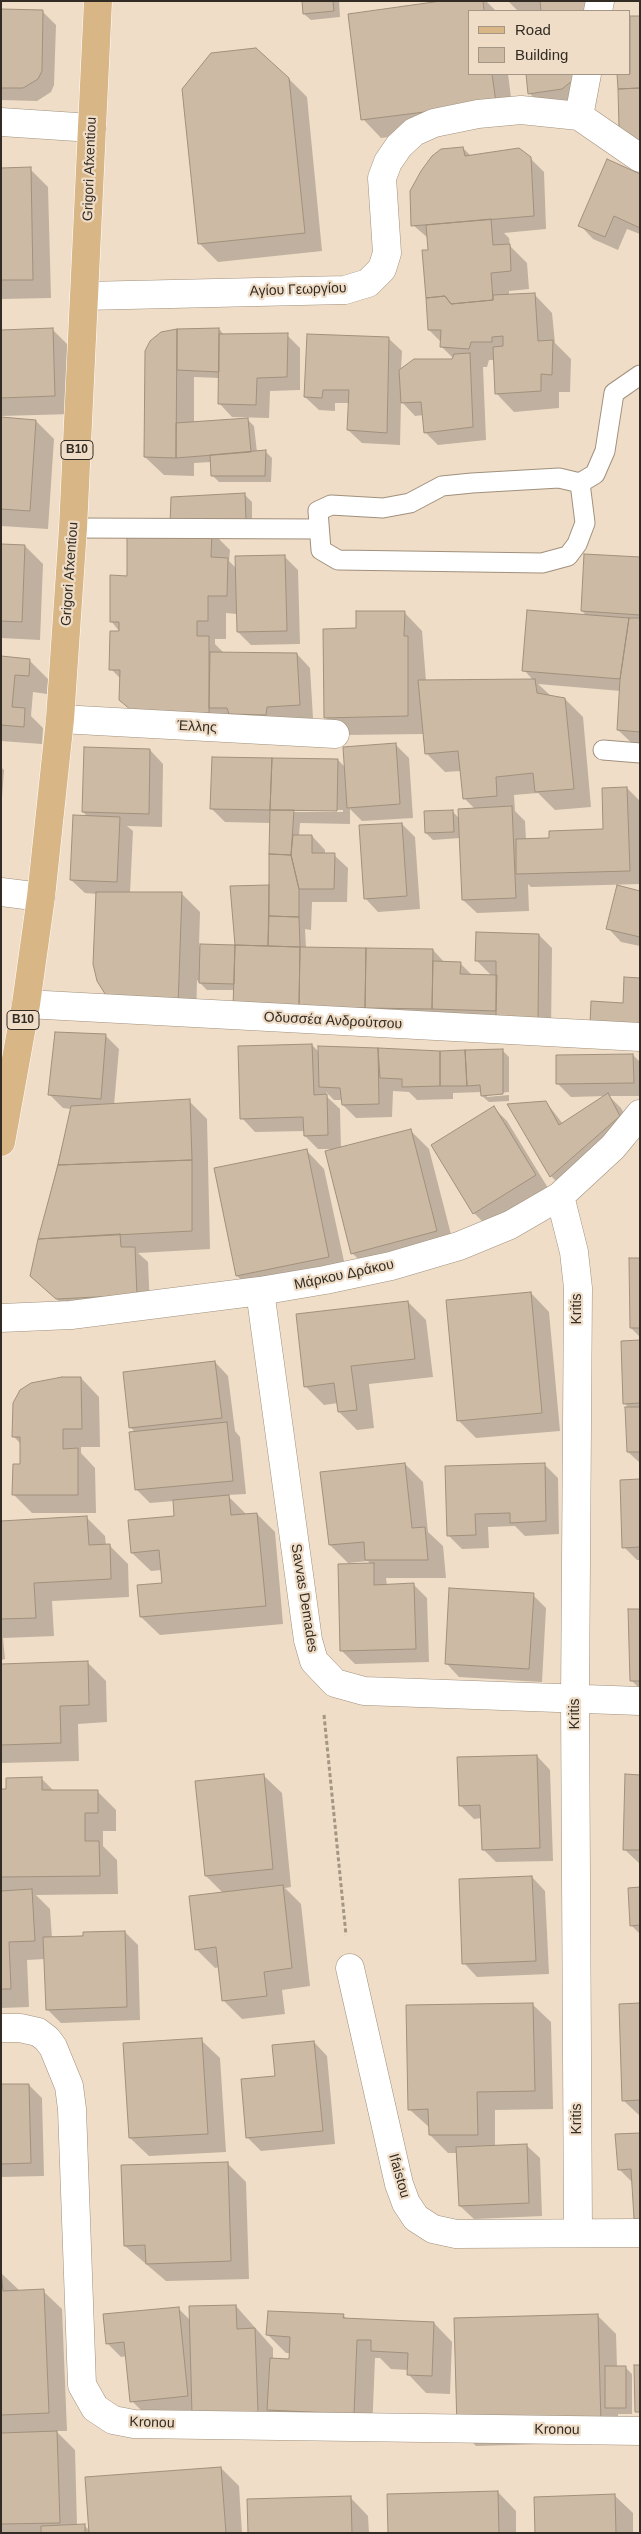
<!DOCTYPE html>
<html>
<head>
<meta charset="utf-8">
<style>
  body { margin:0 }
  #map { position:relative; width:641px; height:2534px; overflow:hidden; background:#efddc7; font-family:Helvetica,sans-serif }
  canvas { display:block }
  .frame { position:absolute; inset:0; border:2px solid #332c24; pointer-events:none }
  .legend { position:absolute; left:468px; top:10px; width:162px; height:65px; box-sizing:border-box; background:#efddc7; border:1px solid #a49686; margin:0; padding:6px 9px; list-style:none; font-size:15px; color:#332c24 }
  .legend li { display:flex; align-items:center; gap:10px; height:25px }
  .legend b { width:25px; border:1px solid #a49686 }
</style>
</head>
<body>
<div id="map">
<canvas width="641" height="2534"></canvas>
<div class="frame"></div>
<ul class="legend">
<li><b style="height:6px;background:#d8b686"></b>Road</li>
<li><b style="height:14px;background:#ccbaa5"></b>Building</li>
</ul>
</div>
<script>
const ctx = document.querySelector('canvas').getContext('2d');
ctx.lineJoin = 'round';
function paint(path, color) { ctx.fillStyle = color; ctx.fill(path, 'evenodd'); }
const toPath = rows => new Path2D(rows.map(r => 'M' + r).join(''));
function trace(path, color, width, dash) { ctx.strokeStyle = color; ctx.lineWidth = width; ctx.lineCap = dash ? 'butt' : 'round'; ctx.setLineDash(dash || []); ctx.stroke(path); }
function write(font, color, halo, rows, align = 'center') {
  ctx.font = font + ' Helvetica,sans-serif'; ctx.lineWidth = 4.5; ctx.setLineDash([]); ctx.textBaseline = 'middle'; ctx.strokeStyle = halo; ctx.fillStyle = color; for (const [text, x, y, turn = 0] of rows) {
    ctx.save(); ctx.translate(x, y); ctx.rotate((+turn || 0) * Math.PI / 180); ctx.textAlign = isNaN(turn) ? turn : align; if (halo) ctx.strokeText(text, 0, 0); ctx.fillText(text, 0, 0); ctx.restore();
  }
}
paint(toPath([
  [303,1,339,1,340,17,311,20,304,14],
  [451,1,486,1,496,11,470,11,470,74,508,74,514,121,381,138,363,119],
  [508,1,600,1,600,11,518,11],
  [1,10,42,11,56,25,54,85,51,92,37,101,1,100],
  [630,17,640,17,640,145,621,128,619,74,630,74],
  [521,74,590,74,576,102,543,106,529,93,528,75],
  [288,78,307,97,322,251,218,262,199,243],
  [463,148,471,156,530,158,544,172,546,229,504,233,509,238,510,246,527,263,529,289,509,291,509,296,534,294,552,313,555,343,571,359,570,392,559,392,559,408,514,412,496,393,494,360,489,360,487,367,483,367,486,440,438,445,425,432,424,415,415,416,401,401,400,445,362,443,348,430,350,403,335,403,335,411,319,410,305,397,388,338,402,351,401,370,453,361,453,358,441,346,441,342,429,330,428,238,413,225],
  [30,169,48,187,51,298,1,299,1,170],
  [640,175,640,234,627,229,618,250,593,239,580,225],
  [219,329,224,335,287,335,300,348,300,390,270,391,269,418,232,417,219,403,219,378,194,377,194,423,247,419,254,426,257,452,265,451,272,458,271,482,219,482,212,475,211,462,194,463,194,476,164,475,145,457,177,330],
  [53,330,71,348,73,414,1,416,1,331],
  [1,419,36,421,54,439,48,529,1,526],
  [245,495,252,502,252,527,211,531,230,550,229,561,236,568,284,556,298,570,300,644,251,645,238,632,237,614,226,613,226,639,215,639,215,644,225,654,297,654,310,668,313,718,280,720,227,731,121,679,111,669,120,632,111,621,128,577,179,531],
  [1,545,25,546,43,564,40,640,1,638],
  [640,558,640,749,637,748,618,730,621,691,538,684,551,696,565,699,583,717,591,807,555,810,538,793,514,795,515,811,525,821,526,840,550,839,604,831,627,788,640,801,640,884,531,887,528,884,529,911,477,913,463,900,460,838,433,840,426,833,452,811,459,818,475,809,464,798,461,771,445,772,427,754,425,734,344,735,325,717,358,629,404,612,422,631,426,681,533,680,524,670,587,616,582,611],
  [1,658,29,660,48,679,47,694,33,692,31,716,43,728,42,744,1,741],
  [396,745,409,758,413,818,362,821,350,809,350,824,300,823,299,836,312,836,325,850,325,854,334,855,348,868,347,902,312,902,311,930,305,929,306,948,433,950,445,963,460,963,473,976,492,976,477,961,539,935,552,948,551,1032,248,1019,235,990,207,990,197,980,196,1024,97,894,85,893,71,880,88,817,83,812,150,750,163,764,162,827,127,826,133,831,130,893,181,893,200,912,199,946,236,946,231,887,270,887,271,823,225,822,212,809,338,760,346,768],
  [291,809,343,810,343,812,294,812],
  [1,767,4,770,1,812],
  [402,824,415,837,420,909,378,912,365,898],
  [640,892,640,946,621,942,608,928],
  [105,1035,119,1049,114,1105,189,1101,207,1119,210,1249,138,1253,148,1262,150,1308,71,1312,45,1289,39,1239,71,1109,63,1108,50,1095],
  [312,1045,319,1052,319,1047,440,1052,503,1051,509,1057,509,1101,489,1102,482,1096,482,1092,453,1093,453,1099,417,1100,409,1092,393,1091,392,1117,356,1118,343,1105,342,1100,334,1100,326,1092,326,1096,340,1109,341,1149,411,1131,429,1149,455,1250,371,1271,352,1253,336,1149,318,1149,305,1136,305,1131,255,1132,242,1118],
  [509,1092,509,1095,487,1097,487,1094],
  [633,1055,640,1062,640,1096,609,1096,621,1108,633,1130,564,1189,551,1176,546,1102,563,1124,605,1096,571,1097,558,1084],
  [494,1108,507,1121,548,1188,487,1226,474,1213],
  [306,1150,324,1169,347,1275,256,1294,237,1276],
  [640,1259,640,1337,631,1328],
  [531,1293,549,1312,560,1431,476,1438,458,1420],
  [408,1302,426,1320,433,1377,369,1384,374,1428,357,1430,339,1412,338,1403,324,1405,305,1386],
  [640,1342,640,1463,628,1452,629,1408,624,1403],
  [215,1362,228,1376,235,1431,240,1437,246,1494,227,1495,247,1515,257,1514,275,1532,283,1624,160,1635,141,1617,163,1584,162,1570,151,1571,132,1553,175,1518,174,1501,150,1503,136,1489,135,1432,131,1428,124,1373],
  [81,1378,99,1397,100,1447,81,1447,81,1453,95,1468,96,1513,32,1513,14,1495,21,1465,21,1444,13,1436],
  [405,1464,423,1482,428,1532,443,1546,446,1578,386,1578,387,1586,414,1585,427,1598,429,1662,355,1664,342,1651,371,1565,368,1561,348,1563,330,1545],
  [544,1464,558,1478,559,1534,525,1536,515,1526,488,1527,489,1548,462,1549,448,1535,446,1467],
  [640,1481,640,1560,637,1560,624,1547],
  [87,1518,105,1536,106,1545,109,1545,128,1564,129,1597,52,1601,54,1636,3,1638,5,1659,1,1660,1,1522],
  [533,1595,546,1608,542,1682,459,1677,446,1663],
  [640,1610,640,1689,631,1680],
  [88,1663,106,1681,107,1722,78,1724,79,1761,1,1763,1,1665],
  [537,1756,550,1770,553,1861,496,1862,483,1849,482,1818,474,1819,460,1805],
  [263,1775,282,1793,291,1887,285,1888,301,1904,310,1986,282,1990,285,2014,242,2019,223,2000,220,1967,215,1968,196,1949,223,1893,206,1876],
  [640,1776,640,1864,624,1849],
  [41,1778,54,1791,97,1791,116,1810,116,1831,103,1831,103,1846,117,1860,118,1894,36,1895,50,1909,52,1938,125,1932,138,1945,140,2020,61,2023,47,2009,45,1959,27,1960,29,2007,1,2008,1,1790],
  [532,1877,545,1891,549,1974,477,1977,464,1963],
  [640,1888,640,1934,631,1925],
  [532,2004,551,2022,553,2109,495,2110,495,2146,526,2145,540,2158,542,2216,474,2219,460,2206,458,2153,448,2153,430,2135,430,2128,409,2109],
  [640,2004,640,2116,623,2100],
  [201,2040,220,2058,226,2152,149,2156,130,2138],
  [314,2042,327,2056,335,2144,261,2151,248,2138,276,2077],
  [29,2085,42,2098,44,2176,1,2177,1,2086],
  [640,2134,640,2223,636,2219,634,2184,619,2169],
  [227,2163,246,2182,249,2279,166,2281,125,2246],
  [1,2273,21,2292,43,2291,62,2309,67,2431,56,2431,75,2450,77,2526,84,2525,90,2531,221,2468,239,2486,242,2533,1,2533],
  [236,2306,273,2348,273,2359,290,2360,290,2353,286,2353,268,2335,343,2315,347,2319,434,2323,452,2342,450,2394,426,2393,408,2374,408,2370,391,2369,380,2358,375,2358,372,2432,193,2410,145,2414,132,2401,127,2356,121,2357,107,2343,178,2308,191,2321],
  [597,2315,616,2334,617,2367,625,2367,632,2374,632,2414,618,2414,619,2442,476,2446,458,2427],
  [498,2492,516,2511,516,2533,389,2533],
  [614,2495,633,2513,633,2533,536,2533],
  [350,2497,368,2516,369,2533,250,2533]
]), '#0003');
const building = toPath([
  [302,1,333,1,334,11,303,14,302,1],
  [441,1,483,1,484,11,470,11,470,74,492,74,496,103,361,120,348,14,441,1],
  [540,1,587,1,586,11,541,11,540,1],
  [1,9,43,10,42,71,38,79,23,88,1,88,1,9],
  [630,16,640,16,640,88,618,89,617,74,630,74,630,16],
  [256,48,289,78,305,233,198,244,182,89,211,53,256,48],
  [526,74,578,74,578,76,562,89,528,94,526,74],
  [640,88,640,141,619,128,618,89,640,88],
  [463,147,465,156,519,148,531,157,534,216,411,226,410,191,421,171,432,156,441,149,463,147],
  [607,159,640,174,640,228,614,216,605,237,578,226,607,159],
  [31,167,33,280,1,280,1,168,31,167],
  [491,219,493,245,510,244,511,271,491,273,493,300,451,304,445,296,426,298,422,250,428,250,426,225,491,219],
  [535,293,538,341,553,340,552,375,541,374,541,391,495,394,493,347,503,346,503,336,492,337,492,342,471,342,469,349,440,347,441,330,428,330,426,298,445,296,451,304,493,300,493,295,535,293],
  [53,328,55,396,1,398,1,330,53,328],
  [219,328,219,372,177,370,177,329,219,328],
  [177,329,176,458,144,457,145,351,150,341,161,332,177,329],
  [288,333,287,377,257,378,256,405,218,404,219,334,288,333],
  [307,334,389,337,387,433,347,430,349,390,323,390,322,398,304,397,307,334],
  [470,353,473,427,424,433,421,402,401,403,399,370,414,359,452,359,454,354,470,353],
  [1,417,36,420,30,511,1,509,1,417],
  [248,418,251,452,176,458,176,423,248,418],
  [266,450,265,476,211,476,210,455,266,450],
  [245,493,246,521,170,525,171,497,245,493],
  [127,530,212,530,211,557,228,558,227,596,208,596,208,621,197,621,197,636,209,636,209,713,137,715,119,700,120,670,109,670,110,631,119,631,119,622,110,622,110,575,127,576,127,530],
  [1,544,25,545,22,622,1,621,1,544],
  [584,554,640,557,640,615,581,611,584,554],
  [285,555,287,631,237,632,235,556,285,555],
  [527,610,629,618,620,679,522,671,527,610],
  [356,611,405,611,404,636,408,636,408,716,324,718,323,629,356,628,356,611],
  [629,618,640,618,640,732,617,730,620,679,629,618],
  [210,652,297,653,300,705,267,707,266,715,229,714,227,708,209,708,210,652],
  [1,656,30,659,29,676,15,675,12,707,25,708,24,727,1,725,1,656],
  [535,679,537,693,565,698,574,789,535,792,533,773,496,777,497,796,463,799,458,751,425,754,418,680,535,679],
  [396,743,400,804,347,808,343,747,396,743],
  [84,747,150,749,149,814,82,812,84,747],
  [212,757,272,758,270,810,210,809,212,757],
  [272,758,338,759,337,811,270,810,272,758],
  [627,787,630,871,516,874,516,839,549,838,549,831,603,829,602,788,627,787],
  [512,806,516,898,462,900,458,809,512,806],
  [270,810,294,810,291,855,269,854,270,810],
  [453,810,454,832,425,833,424,811,453,810],
  [73,815,120,817,117,882,70,880,73,815],
  [402,823,407,896,364,899,359,825,402,823],
  [293,835,312,835,312,853,335,853,334,889,299,889,291,855,293,835],
  [269,854,291,855,299,889,299,917,269,916,269,854],
  [269,885,268,946,235,945,230,886,269,885],
  [617,885,640,891,640,937,606,929,617,885],
  [96,892,182,892,178,1006,107,997,97,981,93,964,96,892],
  [269,916,299,917,300,947,268,946,269,916],
  [476,932,539,934,538,1019,496,1018,496,961,475,961,476,932],
  [200,944,235,945,234,984,199,983,200,944],
  [235,945,300,947,299,1007,233,1006,235,945],
  [300,947,366,948,365,1008,299,1007,300,947],
  [366,948,433,949,432,1009,365,1008,366,948],
  [433,961,461,962,460,974,497,975,496,1011,432,1009,433,961],
  [624,977,640,978,640,1028,590,1024,591,1001,623,1003,624,977],
  [55,1032,106,1034,101,1099,48,1095,55,1032],
  [312,1044,314,1095,327,1094,328,1135,304,1136,303,1117,240,1119,238,1046,312,1044],
  [318,1046,378,1048,379,1104,342,1105,340,1088,319,1087,318,1046],
  [378,1048,440,1051,440,1086,402,1087,402,1079,380,1078,378,1048],
  [503,1049,503,1094,481,1096,480,1085,467,1086,465,1050,503,1049],
  [465,1050,467,1086,440,1086,440,1051,465,1050],
  [633,1054,634,1083,556,1084,556,1055,633,1054],
  [608,1093,620,1116,550,1177,507,1104,546,1101,559,1125,608,1093],
  [190,1099,192,1160,58,1165,71,1106,190,1099],
  [494,1106,536,1175,473,1214,431,1145,494,1106],
  [411,1129,437,1231,351,1254,325,1151,411,1129],
  [307,1149,329,1257,236,1276,214,1168,307,1149],
  [192,1160,192,1231,38,1239,58,1165,192,1160],
  [120,1234,121,1247,135,1247,137,1295,56,1299,30,1276,38,1239,120,1234],
  [629,1258,640,1258,640,1328,630,1328,629,1258],
  [531,1292,542,1413,457,1421,446,1300,531,1292],
  [408,1301,415,1359,351,1366,357,1410,338,1412,334,1383,304,1387,296,1314,408,1301],
  [640,1340,640,1403,623,1404,621,1341,640,1340],
  [215,1361,222,1418,129,1428,123,1372,215,1361],
  [62,1377,81,1377,82,1429,63,1429,63,1449,78,1448,78,1495,12,1495,13,1464,20,1464,20,1437,12,1437,13,1403,20,1390,31,1383,62,1377],
  [625,1407,640,1407,640,1452,627,1452,625,1407],
  [227,1422,233,1481,135,1490,129,1432,227,1422],
  [405,1463,412,1528,425,1527,428,1560,365,1560,364,1542,329,1545,320,1472,405,1463],
  [545,1463,546,1521,510,1523,510,1513,475,1514,476,1535,447,1536,445,1466,545,1463],
  [640,1479,640,1547,622,1548,620,1480,640,1479],
  [229,1495,231,1515,257,1513,266,1606,140,1617,137,1585,162,1583,159,1550,131,1553,128,1520,174,1516,173,1500,229,1495],
  [87,1516,89,1545,110,1544,111,1579,34,1583,36,1618,1,1619,1,1521,87,1516],
  [374,1563,374,1585,414,1583,416,1649,340,1651,338,1564,374,1563],
  [449,1588,534,1593,529,1669,445,1664,449,1588],
  [628,1609,640,1609,640,1681,630,1681,628,1609],
  [88,1661,89,1705,60,1706,61,1743,1,1745,1,1664,88,1661],
  [537,1755,540,1848,482,1850,480,1805,459,1806,457,1757,537,1755],
  [264,1774,273,1869,205,1876,195,1781,264,1774],
  [625,1774,640,1775,640,1850,623,1850,625,1774],
  [42,1777,42,1790,98,1790,98,1813,85,1813,85,1841,99,1841,100,1876,1,1877,1,1789,6,1789,6,1778,42,1777],
  [532,1876,536,1961,462,1964,459,1879,532,1876],
  [283,1885,292,1968,264,1972,267,1996,222,2001,216,1947,195,1950,189,1896,283,1885],
  [640,1887,640,1925,630,1926,628,1888,640,1887],
  [32,1889,35,1941,9,1942,11,1989,1,1989,1,1891,32,1889],
  [125,1931,127,2007,46,2010,43,1937,83,1936,83,1932,125,1931],
  [533,2003,535,2091,477,2092,478,2135,429,2135,428,2109,408,2110,406,2005,533,2003],
  [640,2003,640,2100,622,2101,619,2004,640,2003],
  [202,2038,208,2134,129,2138,123,2043,202,2038],
  [314,2041,323,2131,246,2138,241,2079,275,2076,272,2045,314,2041],
  [1,2084,29,2084,31,2163,1,2164,1,2084],
  [640,2133,640,2219,634,2219,631,2169,618,2170,615,2134,640,2133],
  [527,2144,529,2203,459,2206,456,2147,527,2144],
  [228,2162,231,2261,146,2264,145,2245,124,2246,121,2165,228,2162],
  [1,2272,3,2291,44,2289,49,2413,1,2415,1,2272],
  [236,2305,237,2329,255,2328,258,2412,192,2414,189,2306,236,2305],
  [179,2307,188,2396,130,2402,124,2342,106,2344,103,2314,179,2307],
  [268,2311,344,2314,343,2318,434,2322,432,2376,407,2375,408,2353,371,2351,371,2340,357,2340,354,2414,267,2410,270,2358,289,2359,290,2337,266,2335,268,2311],
  [598,2314,601,2424,457,2428,454,2318,598,2314],
  [634,2365,640,2365,640,2412,635,2412,634,2365],
  [605,2366,626,2366,626,2408,605,2408,605,2366],
  [57,2431,60,2523,1,2524,1,2433,57,2431],
  [221,2467,226,2533,89,2533,85,2477,221,2467],
  [498,2491,499,2533,388,2533,387,2494,498,2491],
  [615,2494,616,2533,535,2533,534,2497,615,2494],
  [351,2496,352,2533,248,2533,247,2499,351,2496],
  [85,2524,85,2533,41,2533,41,2526,85,2524]
]);
paint(building, '#ccbaa5');
trace(building, '#a1907c', 1);
const service = toPath([
  [580,483,585,523,577,544,568,556,542,563,338,560,321,550,318,511,331,505,383,508,410,503,442,486,472,483,559,478,580,483,595,474,605,451,614,393,640,375],
  [73,528,318,529],
  [603,750,640,753]
]);
const minor = toPath([
  [598,11,600,1],
  [579,116,587,74],
  [85,296,345,290,368,283,382,269,387,253,382,178,388,162,399,146,414,132,434,123,478,114,521,110,579,116,640,158],
  [60,719,335,734],
  [1,892,41,897],
  [26,1004,640,1037],
  [560,1196,574,1252,578,1288,575,1699,578,2233],
  [260,1291,308,1640,314,1661,335,1683,364,1691,640,1701],
  [1,1318,71,1315,260,1291,325,1280,391,1266,459,1246,510,1225,560,1196,613,1147,640,1114],
  [350,1968,399,2184,406,2203,416,2218,433,2229,456,2234,640,2233],
  [1,2028,20,2028,38,2032,47,2039,53,2047,69,2086,72,2109,82,2385,95,2408,113,2420,134,2424,640,2431]
]);
const secondary = toPath([
  [1,122,92,128]
]);
const primary = toPath([
  [1,1142,26,1004,41,897,60,719,73,528,98,1]
]);
trace(service, '#a0907c', 21);
trace(minor, '#a0907c', 29);
trace(secondary, '#a0907c', 29);
trace(primary, '#fff', 29);
trace(toPath([
  [324,1715,346,1935]
]), '#a39685', 3, [4, 2.5]);
trace(service, '#fff', 19);
trace(minor, '#fff', 28);
trace(secondary, '#fff', 28);
trace(primary, '#d8b686', 28);
for (const [x, y, w] of [
  [77,450,32],
  [23,1020,32]
]) { const box = new Path2D(); box.roundRect(x - w / 2, y - 9.5, w, 19, 4); ctx.fillStyle = '#efddc7'; ctx.fill(box); trace(box, '#332c24', 1); }
write('bold 12px', '#332c24', null, [
  ["B10",77,450],
  ["B10",23,1020]
]);
write('14px', '#332c24', '#efddc7', [
  ["Grigori Afxentiou",90,169,-88],
  ["Αγίου Γεωργίου",298,290,-2],
  ["Grigori Afxentiou",70,574,-86],
  ["Έλλης",197,727,3],
  ["Οδυσσέα Ανδρούτσου",333,1021,3],
  ["Μάρκου Δράκου",344,1275,-12],
  ["Kritis",577,1309,-90],
  ["Savvas Demades",304,1598,81],
  ["Kritis",575,1714,-90],
  ["Kritis",577,2119,-90],
  ["Ifaistou",399,2176,74],
  ["Kronou",152,2423,2],
  ["Kronou",557,2430,1]
]);
</script>
</body>
</html>
